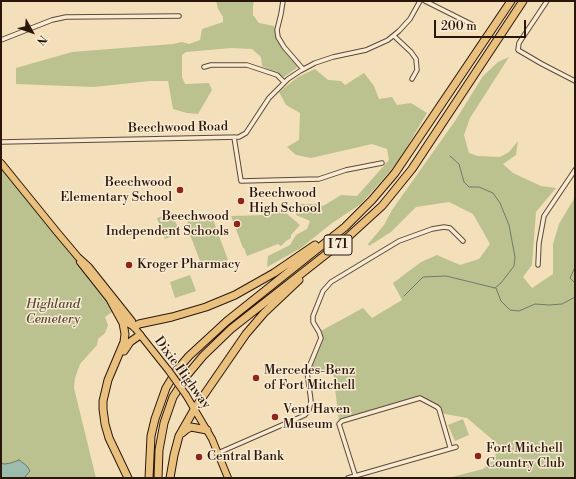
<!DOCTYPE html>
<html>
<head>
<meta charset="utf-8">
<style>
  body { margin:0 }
  #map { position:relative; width:576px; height:479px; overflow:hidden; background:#f4dfbb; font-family:"Libre Bodoni",serif }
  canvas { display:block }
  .frame { position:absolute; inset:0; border:2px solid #2a170a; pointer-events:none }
  .north { position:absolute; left:12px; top:12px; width:40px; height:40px; -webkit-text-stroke:3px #f8ead3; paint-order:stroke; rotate:130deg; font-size:11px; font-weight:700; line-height:16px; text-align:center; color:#2a170a }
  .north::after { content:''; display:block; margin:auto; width:14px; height:18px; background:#2a170a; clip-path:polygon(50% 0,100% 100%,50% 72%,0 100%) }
  .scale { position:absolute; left:434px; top:20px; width:92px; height:18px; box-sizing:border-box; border:2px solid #2a170a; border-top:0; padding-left:5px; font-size:12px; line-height:14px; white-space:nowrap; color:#2a170a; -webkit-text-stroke:3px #f8ead3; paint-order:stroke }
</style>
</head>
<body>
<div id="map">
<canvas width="576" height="479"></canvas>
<div class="frame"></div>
<div class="north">N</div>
<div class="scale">200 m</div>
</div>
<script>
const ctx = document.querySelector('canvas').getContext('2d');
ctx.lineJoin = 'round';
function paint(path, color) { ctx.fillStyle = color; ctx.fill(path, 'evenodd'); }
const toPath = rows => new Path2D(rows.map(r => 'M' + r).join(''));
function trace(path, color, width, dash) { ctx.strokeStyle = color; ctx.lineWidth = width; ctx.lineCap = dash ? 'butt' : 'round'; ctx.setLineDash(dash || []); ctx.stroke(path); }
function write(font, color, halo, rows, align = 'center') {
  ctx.font = font + ' "Libre Bodoni",serif'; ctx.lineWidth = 3; ctx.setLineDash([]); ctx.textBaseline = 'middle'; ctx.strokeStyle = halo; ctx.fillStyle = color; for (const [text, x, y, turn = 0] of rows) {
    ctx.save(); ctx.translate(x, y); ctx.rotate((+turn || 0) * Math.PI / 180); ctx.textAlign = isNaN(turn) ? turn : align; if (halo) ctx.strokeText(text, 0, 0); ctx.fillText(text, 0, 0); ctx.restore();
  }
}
paint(toPath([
  [216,1,254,1,253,6,253,15,259,23,274,26,281,47,298,67,284,77,262,66,261,57,252,49,232,48,186,52,182,55,182,77,185,84,209,83,212,90,198,114,187,113,173,109,168,81,150,81,94,87,16,84,16,68,72,52,173,44,182,42,189,44,200,40,202,29,223,22,223,17,218,9],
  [509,57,470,118,464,135,469,153,478,156,500,157,509,152,518,141,516,155,503,164,513,173,541,186,556,188,536,212,532,265,523,277,532,288,553,274,553,244,559,224,575,197,575,478,448,478,483,469,488,465,489,462,492,462,500,446,467,418,440,413,439,409,422,399,339,422,333,371,307,374,320,341,319,332,363,308,372,318,402,300,393,283,421,262,437,255,460,265,479,259,490,244,473,214,449,202,416,207,391,232,369,246,368,244,384,225,392,210,455,121,483,76,498,62],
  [315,69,328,80,341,81,345,85,364,73,374,86,379,99,392,97,397,105,411,103,427,113,398,162,361,204,332,223,301,248,267,267,268,256,290,245,296,235,307,229,310,221,296,215,295,204,318,204,323,206,341,195,357,196,389,160,387,149,372,144,311,158,296,155,287,147,299,140,300,113,286,105,279,92,298,77],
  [1,163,57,232,115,310,105,317,108,325,105,333,98,339,97,345,80,364,75,378,74,388,96,478,1,478],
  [282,209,286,211,286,213,300,225,291,235,291,238,286,241,281,246,278,244,247,256,244,248,243,248,231,216,265,215,279,212],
  [172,213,180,233,165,239,157,218],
  [209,213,210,215,211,214,228,260,226,260,227,262,205,270,203,269,186,224,188,223,187,221],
  [190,275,196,291,175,298,170,282],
  [463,419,469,435,455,441,448,425]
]), '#bcc190');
const water = toPath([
  [19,460,27,466,30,471,24,478,1,478,1,463,4,464,11,463,19,460]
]);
paint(water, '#9cbdad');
trace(water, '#6e7b6c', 1);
trace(toPath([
  [450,156,459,164,464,182,469,187,479,187,493,193,500,203,509,225,515,257,514,266,501,283,495,288],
  [575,267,570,278,575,283],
  [496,288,501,301,510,310,519,311,535,304,549,305,562,304,575,297],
  [404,296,423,277,446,276,495,288]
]), '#6e7b6c', 1);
const minor = toPath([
  [283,1,281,14,277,30,278,37,284,47,303,69],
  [425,1,473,25],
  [547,1,519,43,518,50,542,64,575,81],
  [394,36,411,52,416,59,417,70,412,79],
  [1,40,52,20,66,17,179,16],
  [204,67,211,65,247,65,277,75,284,82],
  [234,137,241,181,319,179,346,170,382,163],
  [1,142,239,137,246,133,269,98,288,79,300,71,315,63,333,57,366,50,388,40,399,31,410,19,420,1],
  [538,265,539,243,544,216,575,170],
  [218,453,305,415,309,410,311,401,307,372,321,338,319,332,313,322,313,316,323,291,331,282,399,241,432,229,444,227,450,228,463,241],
  [348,478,456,447],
  [356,478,339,424,342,421,420,398,437,407,439,409,450,447]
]);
const primary = toPath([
  [1,163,57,232,78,257,89,267,132,321,134,327,169,371],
  [80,262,114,305],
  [121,314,129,324,134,327],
  [186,395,212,439,228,478]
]);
const motorway = toPath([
  [111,301,123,323,125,334,124,342,108,380,103,401,103,409,105,424,109,438,128,478],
  [134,327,139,324,172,317,206,307,235,295,274,273,315,245],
  [124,351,130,342,140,335],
  [182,433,187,429,191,427,207,430],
  [149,478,151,436,155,419,166,388,177,370,189,356,227,321,345,227,372,200,395,173,511,1],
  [158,478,159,450,164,423,173,397,188,374,203,356,231,329,348,237,382,206,412,169,523,1],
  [170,478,174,455,179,436,195,408,246,334,264,313,299,280]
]);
trace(minor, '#5c4936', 5.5);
trace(primary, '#2a170a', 8);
trace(motorway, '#2a170a', 9);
trace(minor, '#f8ead3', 3.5);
trace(primary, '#eac07e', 6);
trace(motorway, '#eac07e', 7);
const primaryBridge = toPath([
  [169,371,186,395]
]);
trace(primaryBridge, '#2a170a', 8, []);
trace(primaryBridge, '#eac07e', 6);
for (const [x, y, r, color] of [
  [180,190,4,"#8f2418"],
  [241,201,4,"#8f2418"],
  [237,224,4,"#8f2418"],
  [129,265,4,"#8f2418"],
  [256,378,4,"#8f2418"],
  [275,417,4,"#8f2418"],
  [478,456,4,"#8f2418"],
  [199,457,4,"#8f2418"]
]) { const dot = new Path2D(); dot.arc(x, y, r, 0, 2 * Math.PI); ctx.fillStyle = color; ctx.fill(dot); trace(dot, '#f8ead3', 1.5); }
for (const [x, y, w] of [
  [338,245,28]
]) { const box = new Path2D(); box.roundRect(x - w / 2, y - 10, w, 20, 3); ctx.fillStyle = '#f8ead3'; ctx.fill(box); trace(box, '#2a170a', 1); }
write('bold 12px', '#2a170a', null, [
  ["I 71",338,245]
]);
write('13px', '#2a170a', '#f8ead3', [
  ["Beechwood Road",178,128,-1],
  ["Dixie Highway",182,373,54]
]);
write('13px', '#2a170a', '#f8ead3', [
  ["Beechwood",172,183,"right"],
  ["Elementary School",172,198,"right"],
  ["Beechwood",249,194],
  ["High School",249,209],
  ["Beechwood",229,217,"right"],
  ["Independent Schools",229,232,"right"],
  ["Kroger Pharmacy",137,265],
  ["Mercedes-Benz",264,371],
  ["of Fort Mitchell",264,386],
  ["Vent Haven",283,410],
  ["Museum",283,425],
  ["Fort Mitchell",486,449],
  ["Country Club",486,464],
  ["Central Bank",207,457]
], 'left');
write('italic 13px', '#564a32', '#f8ead3', [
  ["Highland",53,305],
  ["Cemetery",53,320]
]);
</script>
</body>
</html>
